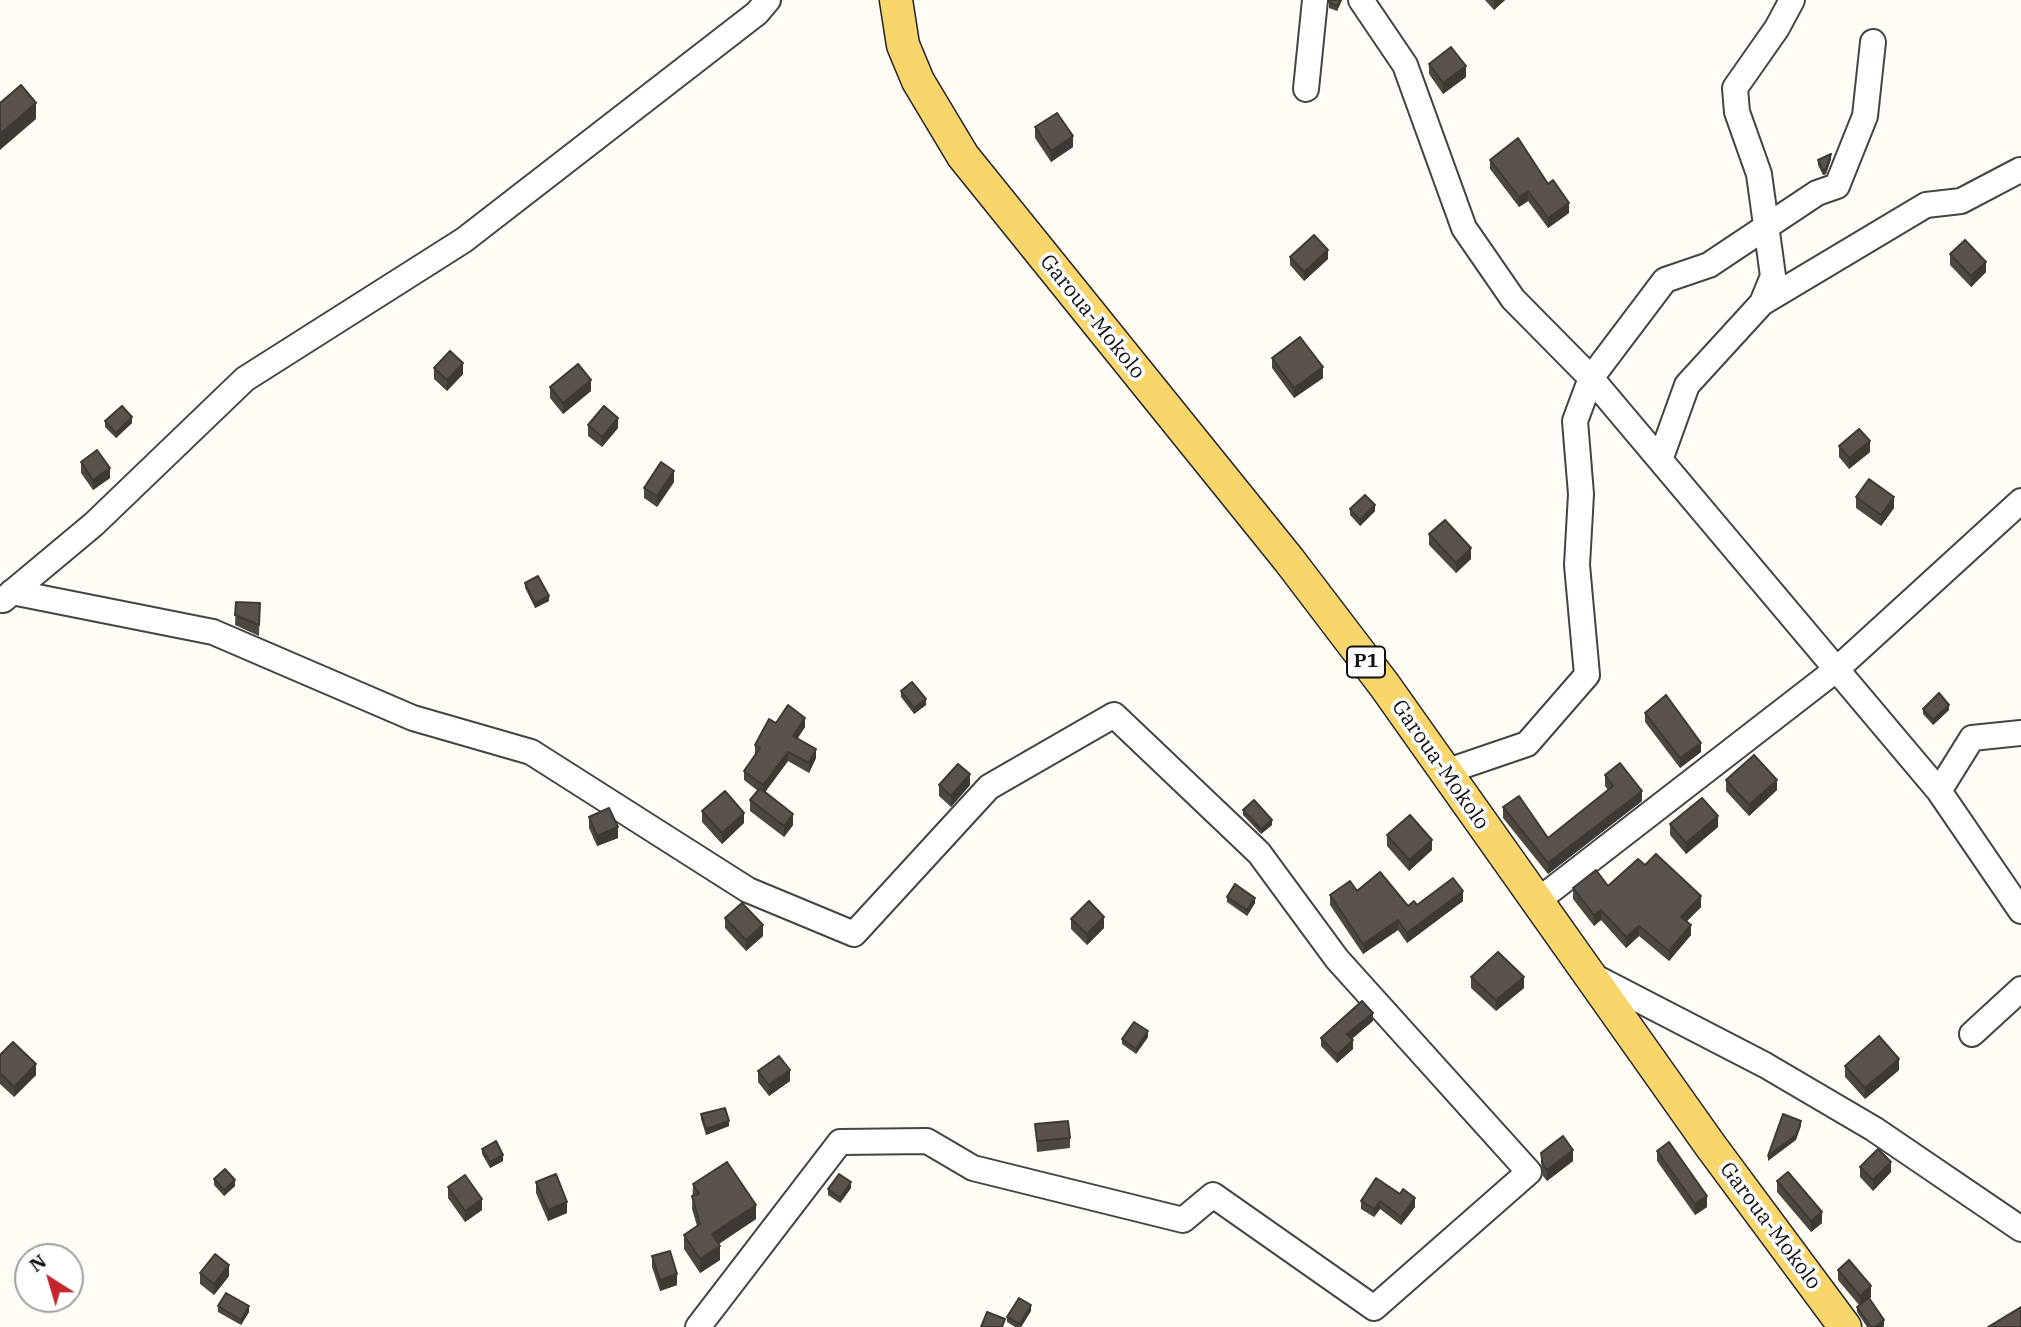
<!DOCTYPE html>
<html>
<head>
<meta charset="utf-8">
<style>
  body { margin:0 }
  #map { position:relative; width:2021px; height:1327px; overflow:hidden; background:#fffdf5; font-family:"IBM Plex Serif",serif }
  canvas { display:block }
  .north { position:absolute; left:14px; top:1243px; width:70px; height:70px; box-sizing:border-box; background:#fff; border:2px solid #a0a0a0; border-radius:50%; rotate:323deg; font-size:19px; font-weight:700; line-height:28px; text-align:center; color:#111 }
  .north::after { content:''; display:block; margin:auto; width:24px; height:32px; background:#c4262e; clip-path:polygon(50% 0,100% 100%,50% 72%,0 100%) }
</style>
</head>
<body>
<div id="map">
<canvas width="2021" height="1327"></canvas>
<div class="north">N</div>
</div>
<script>
const ctx = document.querySelector('canvas').getContext('2d');
ctx.lineJoin = 'round';
const toPath = rows => new Path2D(rows.map(r => 'M' + r).join(''));
function trace(path, color, width, dash) { ctx.strokeStyle = color; ctx.lineWidth = width; ctx.lineCap = dash ? 'butt' : 'round'; ctx.setLineDash(dash || []); ctx.stroke(path); }
function paint(path, color) { ctx.fillStyle = color; ctx.fill(path, 'evenodd'); }
function write(font, color, halo, rows, align = 'center') {
  ctx.font = font + ' "IBM Plex Serif",serif'; ctx.lineWidth = 7; ctx.setLineDash([]); ctx.textBaseline = 'middle'; ctx.strokeStyle = halo; ctx.fillStyle = color; for (const [text, x, y, turn = 0] of rows) {
    ctx.save(); ctx.translate(x, y); ctx.rotate((+turn || 0) * Math.PI / 180); ctx.textAlign = isNaN(turn) ? turn : align; if (halo) ctx.strokeText(text, 0, 0); ctx.fillText(text, 0, 0); ctx.restore();
  }
}
const minor = toPath([
  [1361,0,1405,65,1464,228,1513,299,1591,378,1939,791,2021,911],
  [1306,89,1315,0],
  [1762,303,1926,205,1961,201,2020,170],
  [1660,460,1687,385,1762,303,1773,276,1759,174,1737,112,1735,88,1777,28,1792,0],
  [12,592,213,632,413,718,531,752,748,890,854,934,989,787,1114,715,1259,853,1337,959,1529,1172,1374,1308,1213,1195,1183,1220,973,1168,927,1141,840,1142,698,1327],
  [3,600,94,524,245,379,464,240,757,13,768,0],
  [1445,772,1527,744,1587,675,1577,565,1581,494,1575,421,1591,378,1665,280,1709,265,1817,193,1837,186,1865,116,1873,42],
  [1939,791,1972,738,2021,733],
  [1536,902,1837,669,2021,501],
  [1591,975,1765,1065,1874,1129,2021,1229],
  [1972,1034,2021,989]
]);
const major = toPath([
  [896,0,903,45,918,81,963,156,1289,560,1385,686,1710,1145,1845,1327]
]);
trace(minor, '#444', 28);
trace(major, '#222', 35);
trace(minor, '#fff', 24);
trace(major, '#f9d66b', 32);
paint(toPath([
  [1329,0,1342,0,1337,11,1329,8],
  [1485,0,1505,0,1494,10],
  [1429,64,1466,77,1443,94,1429,74],
  [1035,127,1073,147,1051,162,1035,138],
  [1831,159,1826,174,1823,175,1818,165,1818,160],
  [1490,160,1548,184,1569,213,1548,228,1528,201,1519,207,1490,169],
  [1950,254,1986,272,1971,287,1950,265],
  [1290,257,1328,259,1304,281,1290,265],
  [1272,358,1323,378,1294,398,1272,368],
  [434,368,463,374,447,391,434,379],
  [550,387,591,391,563,414,550,398],
  [105,421,132,423,116,438,105,427],
  [588,425,618,428,602,447,588,436],
  [1839,446,1870,452,1849,469,1839,457],
  [81,462,110,478,93,490,81,473],
  [674,482,657,507,644,498,644,488],
  [1856,497,1894,508,1881,526,1856,508],
  [1350,509,1375,511,1360,526,1350,515],
  [1429,534,1471,559,1456,573,1429,545],
  [525,583,549,601,535,608,525,588],
  [236,602,260,603,259,636,235,625],
  [901,691,926,705,914,714,901,697],
  [1923,709,1949,710,1933,725,1923,714],
  [1645,713,1701,752,1680,768,1645,722],
  [776,723,805,727,798,738,816,758,809,773,788,761,765,792,793,825,784,837,750,811,750,800,758,791,744,780,744,771,755,755,755,745],
  [1605,775,1642,801,1548,874,1503,818,1503,807,1548,838,1608,790,1605,786],
  [1726,780,1777,790,1749,816,1726,791],
  [939,785,970,785,951,807,939,796],
  [1243,810,1272,825,1261,834,1243,815],
  [702,811,744,823,722,844,702,822],
  [589,817,618,838,597,846,589,828],
  [1670,824,1718,827,1686,854,1670,835],
  [1387,835,1432,850,1409,871,1387,846],
  [1645,865,1701,907,1687,921,1691,935,1669,961,1639,936,1626,948,1601,920,1594,926,1573,899,1573,888,1608,886],
  [1357,891,1408,906,1463,901,1407,943,1398,930,1363,954,1330,905,1330,895],
  [1227,897,1255,903,1247,916,1227,902],
  [725,918,763,936,746,951,725,928],
  [1071,919,1104,928,1087,945,1071,929],
  [1471,977,1524,988,1496,1011,1471,988],
  [1373,1021,1352,1039,1353,1049,1337,1063,1321,1046,1321,1038],
  [1148,1037,1136,1054,1122,1044,1122,1039],
  [0,1055,36,1075,14,1097,0,1084],
  [1845,1066,1899,1070,1865,1099,1845,1077],
  [758,1071,790,1081,769,1096,758,1082],
  [701,1114,729,1126,706,1135,701,1119],
  [1035,1124,1070,1138,1070,1148,1037,1152],
  [482,1149,503,1161,490,1168,482,1154],
  [1657,1151,1707,1207,1695,1215,1657,1161],
  [1541,1153,1573,1161,1547,1181,1543,1176,1541,1163],
  [1860,1167,1891,1172,1873,1191,1860,1177],
  [1376,1178,1415,1207,1401,1225,1380,1209,1374,1217,1361,1209,1361,1201],
  [214,1179,235,1186,224,1196,214,1185],
  [1777,1181,1822,1223,1811,1232,1777,1192],
  [536,1182,567,1213,548,1221,536,1193],
  [693,1184,756,1219,719,1244,720,1260,700,1273,684,1249,684,1235,697,1226,692,1209],
  [448,1187,482,1210,465,1222,448,1198],
  [851,1188,840,1203,828,1195,828,1189],
  [652,1256,677,1285,660,1291,652,1267],
  [1838,1270,1871,1297,1869,1298,1884,1326,1883,1327,1867,1327,1857,1312,1857,1307,1859,1305,1838,1280],
  [200,1273,229,1276,214,1295,200,1284],
  [218,1306,249,1312,241,1325,218,1312],
  [1031,1311,1021,1327,1015,1327,1007,1322,1007,1317]
]), '#4d4742');
paint(toPath([
  [1340,0,1342,0,1337,11,1337,6],
  [1494,0,1505,0,1494,10],
  [1466,66,1466,77,1443,94,1443,83],
  [36,103,36,119,0,150,0,134],
  [1073,136,1073,147,1051,162,1051,151],
  [1831,154,1831,159,1826,174,1823,175,1823,170],
  [1528,191,1528,201,1519,207,1519,197],
  [1569,203,1569,213,1548,228,1548,218],
  [1328,250,1328,259,1304,281,1304,272],
  [1986,262,1986,272,1971,287,1971,276],
  [463,363,463,374,447,391,447,380],
  [1323,367,1323,378,1294,398,1294,388],
  [591,380,591,391,563,414,563,403],
  [132,417,132,423,116,438,116,433],
  [618,418,618,428,602,447,602,437],
  [1870,441,1870,452,1849,469,1849,458],
  [110,468,110,478,93,490,93,480],
  [674,471,674,482,657,507,657,496],
  [1894,497,1894,508,1881,526,1881,515],
  [1375,505,1375,511,1360,526,1360,520],
  [1471,548,1471,559,1456,573,1456,563],
  [549,596,549,601,535,608,535,603],
  [926,699,926,705,914,714,914,708],
  [1949,705,1949,710,1933,725,1933,720],
  [805,718,805,727,793,745,793,736],
  [1701,743,1701,752,1680,768,1680,758],
  [816,749,816,758,809,773,809,763],
  [788,752,788,761,763,795,763,785],
  [970,774,970,785,951,807,951,796],
  [1777,780,1777,790,1749,816,1749,805],
  [1642,791,1642,801,1548,874,1548,863],
  [744,813,744,823,722,844,722,833],
  [793,814,793,825,784,837,784,826],
  [1718,816,1718,827,1686,854,1686,843],
  [1272,820,1272,825,1261,834,1261,829],
  [618,827,618,838,597,846,597,836],
  [1432,840,1432,850,1409,871,1409,860],
  [1463,891,1463,901,1407,943,1407,933],
  [1701,896,1701,907,1681,927,1681,917],
  [1255,898,1255,903,1247,916,1247,910],
  [1601,910,1601,920,1594,926,1594,915],
  [1104,917,1104,928,1087,945,1087,934],
  [1398,920,1398,930,1363,954,1363,944],
  [763,925,763,936,746,951,746,940],
  [1691,925,1691,935,1669,961,1669,951],
  [1639,926,1639,936,1626,948,1626,937],
  [1524,977,1524,988,1496,1011,1496,1000],
  [1373,1013,1373,1021,1347,1042,1347,1034],
  [1148,1031,1148,1037,1136,1054,1136,1049],
  [1353,1040,1353,1049,1337,1063,1337,1055],
  [1899,1059,1899,1070,1865,1099,1865,1088],
  [36,1064,36,1075,14,1097,14,1087],
  [790,1070,790,1081,769,1096,769,1085],
  [729,1121,729,1126,706,1135,706,1129],
  [1801,1121,1801,1126,1796,1140,1768,1161,1768,1156],
  [1573,1150,1573,1161,1547,1181,1547,1170],
  [503,1155,503,1161,490,1168,490,1162],
  [1891,1162,1891,1172,1873,1191,1873,1180],
  [235,1180,235,1186,224,1196,224,1190],
  [851,1182,851,1188,840,1203,840,1198],
  [1707,1196,1707,1207,1695,1215,1695,1204],
  [1415,1198,1415,1207,1401,1225,1401,1217],
  [482,1199,482,1210,465,1222,465,1211],
  [1380,1201,1380,1209,1374,1217,1374,1209],
  [567,1202,567,1213,548,1221,548,1210],
  [756,1205,756,1219,712,1248,712,1234],
  [1822,1212,1822,1223,1811,1232,1811,1221],
  [720,1246,720,1260,700,1273,700,1259],
  [229,1265,229,1276,214,1295,214,1284],
  [677,1274,677,1285,660,1291,660,1280],
  [1871,1286,1871,1297,1860,1306,1860,1296],
  [1031,1305,1031,1311,1021,1327,1020,1327,1020,1324],
  [249,1306,249,1312,241,1325,241,1320],
  [1884,1320,1884,1326,1883,1327,1875,1327]
]), '#3f3936');
const building = toPath([
  [1329,0,1340,0,1337,6,1329,2,1329,0],
  [1451,47,1466,66,1443,83,1429,64,1451,47],
  [21,85,36,103,0,134,0,103,21,85],
  [1057,113,1073,136,1051,151,1035,127,1057,113],
  [1518,138,1548,184,1553,180,1569,203,1548,218,1528,191,1519,197,1490,160,1518,138],
  [1831,154,1826,169,1823,170,1818,160,1831,154],
  [1314,235,1328,250,1304,272,1290,257,1314,235],
  [1965,240,1986,262,1971,276,1950,254,1965,240],
  [1300,337,1323,367,1294,388,1272,358,1300,337],
  [450,351,463,363,447,380,434,368,450,351],
  [578,364,591,380,563,403,550,387,578,364],
  [122,406,132,417,116,433,105,421,122,406],
  [604,406,618,418,602,437,588,425,604,406],
  [1859,429,1870,441,1849,458,1839,446,1859,429],
  [97,450,110,468,93,480,81,462,97,450],
  [661,462,674,471,657,496,644,488,661,462],
  [1869,479,1894,497,1881,515,1856,497,1869,479],
  [1365,495,1375,505,1360,520,1350,509,1365,495],
  [1445,520,1471,548,1456,563,1429,534,1445,520],
  [538,576,549,596,535,603,525,583,538,576],
  [236,602,260,603,259,625,235,615,236,602],
  [912,682,926,699,914,708,901,691,912,682],
  [1939,693,1949,705,1933,720,1923,709,1939,693],
  [1666,695,1701,743,1680,758,1645,713,1666,695],
  [788,705,805,718,793,736,816,749,809,763,788,752,763,785,744,771,760,748,755,745,769,719,776,723,788,705],
  [1754,755,1777,780,1749,805,1726,780,1754,755],
  [1620,763,1642,791,1548,863,1503,807,1519,796,1548,838,1613,786,1605,775,1620,763],
  [958,764,970,774,951,796,939,785,958,764],
  [760,788,793,814,784,826,750,800,760,788],
  [725,791,744,813,722,833,702,811,725,791],
  [1702,798,1718,816,1686,843,1670,824,1702,798],
  [1254,800,1272,820,1261,829,1243,810,1254,800],
  [609,808,618,827,597,836,589,817,609,808],
  [1410,815,1432,840,1409,860,1387,835,1410,815],
  [1656,854,1701,896,1681,917,1691,925,1669,951,1639,926,1626,937,1601,910,1594,915,1573,888,1596,870,1608,886,1638,859,1645,865,1656,854],
  [1380,872,1408,906,1414,901,1417,905,1453,878,1463,891,1407,933,1398,920,1363,944,1330,895,1350,881,1357,891,1380,872],
  [1235,884,1255,898,1247,910,1227,897,1235,884],
  [1089,901,1104,917,1087,934,1071,919,1089,901],
  [742,903,763,925,746,940,725,918,742,903],
  [1498,952,1524,977,1496,1000,1471,977,1498,952],
  [1362,1001,1373,1013,1347,1034,1353,1040,1337,1055,1321,1038,1362,1001],
  [1134,1022,1148,1031,1136,1049,1122,1039,1134,1022],
  [1879,1036,1899,1059,1865,1088,1845,1066,1879,1036],
  [13,1042,36,1064,14,1087,0,1073,0,1055,13,1042],
  [779,1056,790,1070,769,1085,758,1071,779,1056],
  [725,1108,729,1121,706,1129,701,1114,725,1108],
  [1783,1114,1801,1121,1796,1135,1768,1156,1783,1114],
  [1068,1121,1070,1138,1037,1141,1035,1124,1068,1121],
  [1563,1136,1573,1150,1547,1170,1543,1165,1541,1153,1563,1136],
  [496,1141,503,1155,490,1162,482,1149,496,1141],
  [1669,1142,1707,1196,1695,1204,1657,1151,1669,1142],
  [1878,1149,1891,1162,1873,1180,1860,1167,1878,1149],
  [727,1162,756,1205,712,1234,720,1246,700,1259,684,1235,700,1224,692,1196,699,1194,693,1184,727,1162],
  [225,1169,235,1180,224,1190,214,1179,225,1169],
  [1788,1172,1822,1212,1811,1221,1777,1181,1788,1172],
  [556,1174,567,1202,548,1210,536,1182,556,1174],
  [839,1174,851,1182,840,1198,828,1189,839,1174],
  [465,1175,482,1199,465,1211,448,1187,465,1175],
  [1376,1178,1400,1194,1403,1189,1415,1198,1401,1217,1380,1201,1374,1209,1361,1201,1376,1178],
  [670,1251,677,1274,660,1280,652,1256,670,1251],
  [215,1254,229,1265,214,1284,200,1273,215,1254],
  [1849,1260,1871,1286,1860,1296,1838,1270,1849,1260],
  [226,1293,249,1306,241,1320,218,1306,226,1293],
  [1019,1298,1031,1305,1020,1324,1007,1317,1019,1298],
  [1869,1298,1884,1320,1875,1327,1871,1327,1857,1307,1869,1298],
  [2021,1307,2021,1327,1988,1327,2021,1307],
  [987,1312,1005,1319,1002,1327,981,1327,987,1312]
]);
paint(building, '#5a524d');
trace(building, '#3f3936', 2);
for (const [x, y, w] of [
  [1366,662,38]
]) { const box = new Path2D(); box.roundRect(x - w / 2, y - 15.5, w, 31, 5); ctx.fillStyle = '#fff'; ctx.fill(box); trace(box, '#111', 2); }
write('bold 19px', '#111', null, [
  ["P1",1366,662]
]);
write('21px', '#111', '#fff', [
  ["Garoua-Mokolo",1092,317,51],
  ["Garoua-Mokolo",1440,765,55],
  ["Garoua-Mokolo",1770,1226,53]
]);
</script>
</body>
</html>
